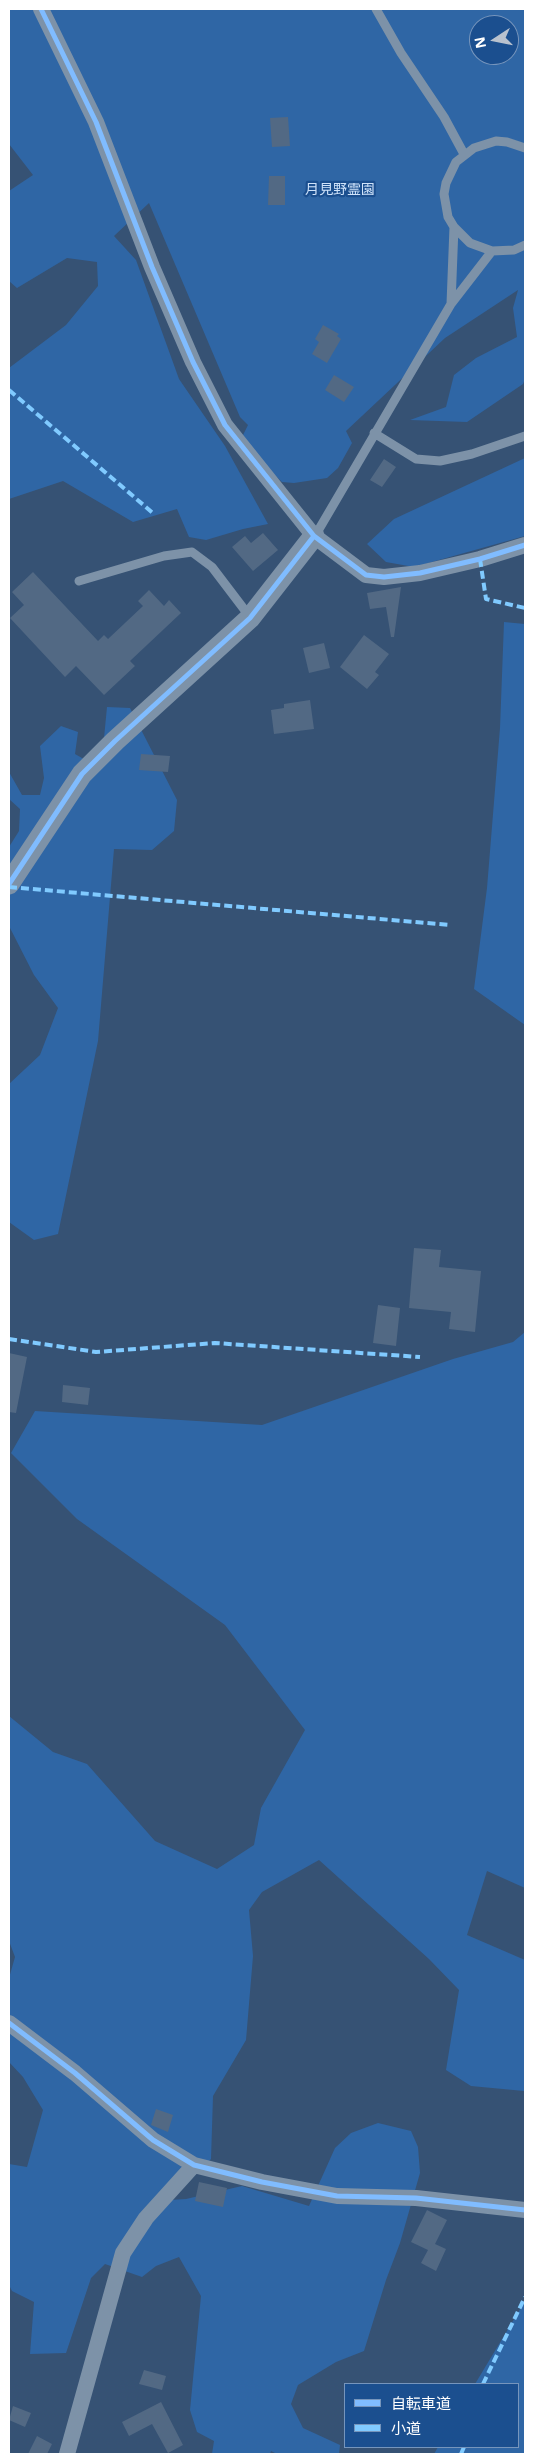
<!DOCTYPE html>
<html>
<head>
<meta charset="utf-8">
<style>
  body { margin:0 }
  #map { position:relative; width:534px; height:2463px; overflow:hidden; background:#365274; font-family:"Open Sans","Noto Sans JP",sans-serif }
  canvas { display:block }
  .frame { position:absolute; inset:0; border:10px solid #fff; pointer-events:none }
  .legend { position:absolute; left:344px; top:2383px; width:175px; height:65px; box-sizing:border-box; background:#1b4f8f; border:1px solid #7695bc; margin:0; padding:6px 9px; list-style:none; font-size:15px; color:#fff }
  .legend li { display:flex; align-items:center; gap:10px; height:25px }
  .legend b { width:25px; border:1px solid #7695bc }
  .north { position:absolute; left:469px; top:15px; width:50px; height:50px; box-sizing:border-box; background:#1b4f8f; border:1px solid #7695bc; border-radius:50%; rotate:259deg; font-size:14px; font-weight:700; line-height:20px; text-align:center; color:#fff }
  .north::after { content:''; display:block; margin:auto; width:18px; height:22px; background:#b9c2ce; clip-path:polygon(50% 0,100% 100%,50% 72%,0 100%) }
</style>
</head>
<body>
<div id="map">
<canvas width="534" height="2463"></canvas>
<div class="frame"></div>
<ul class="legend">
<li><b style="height:6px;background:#80bcff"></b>自転車道</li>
<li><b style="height:6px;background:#80caff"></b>小道</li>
</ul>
<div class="north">N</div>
</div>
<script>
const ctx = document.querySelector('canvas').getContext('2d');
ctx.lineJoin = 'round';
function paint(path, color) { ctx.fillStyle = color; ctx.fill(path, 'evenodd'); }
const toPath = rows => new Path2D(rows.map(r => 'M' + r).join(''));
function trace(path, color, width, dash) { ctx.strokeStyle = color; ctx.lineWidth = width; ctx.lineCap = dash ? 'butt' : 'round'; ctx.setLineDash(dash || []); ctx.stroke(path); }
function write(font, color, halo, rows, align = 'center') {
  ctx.font = font + ' "Open Sans","Noto Sans JP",sans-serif'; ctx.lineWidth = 4.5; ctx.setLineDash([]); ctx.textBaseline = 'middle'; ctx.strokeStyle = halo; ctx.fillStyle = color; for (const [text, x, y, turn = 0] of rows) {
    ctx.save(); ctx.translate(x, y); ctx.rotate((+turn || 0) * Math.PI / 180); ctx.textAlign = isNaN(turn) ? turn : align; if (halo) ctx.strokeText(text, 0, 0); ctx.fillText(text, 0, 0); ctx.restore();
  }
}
paint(toPath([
  [9,9,525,9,525,379,523,384,467,422,410,420,446,407,454,375,476,358,517,337,513,308,518,290,445,338,346,431,352,443,338,468,327,478,294,483,282,482,263,464,243,435,248,425,240,417,149,203,114,236,136,260,179,379,225,446,268,524,243,529,206,540,189,537,177,509,133,522,63,481,9,499,9,368,66,325,98,286,97,262,67,258,17,288,9,281,9,191,33,175,9,144],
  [479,25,509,25,509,55,479,55],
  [525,458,525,536,414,567,386,562,367,544,394,519],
  [504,622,525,624,525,1025,474,989,487,888,500,728],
  [107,707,130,708,177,800,174,831,152,850,114,849,98,1041,58,1234,34,1240,9,1222,9,1084,40,1055,58,1008,34,975,9,926,9,847,19,831,20,809,9,799,9,772,22,795,40,795,44,778,40,746,61,726,78,732,75,754,101,769],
  [525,1332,525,1888,487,1871,467,1935,525,1960,524,2091,471,2086,446,2070,459,1990,429,1959,319,1860,262,1892,249,1910,253,1956,246,2040,213,2096,211,2159,170,2200,186,2199,242,2186,309,2206,335,2148,351,2133,378,2123,411,2131,418,2147,420,2173,400,2243,386,2280,364,2351,336,2362,298,2385,291,2404,303,2428,340,2445,339,2454,277,2454,271,2451,270,2454,212,2454,214,2441,197,2432,190,2410,201,2296,179,2257,156,2266,142,2277,105,2264,91,2278,66,2353,30,2354,34,2302,12,2291,9,2285,9,2164,27,2167,43,2110,23,2077,9,2062,9,1978,15,1957,9,1941,9,1716,53,1752,87,1764,155,1841,217,1869,254,1845,261,1808,305,1730,225,1625,77,1519,11,1453,35,1411,262,1425,453,1359,513,1342],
  [525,2301,525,2454,434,2454,438,2447,518,2447,518,2384,475,2384]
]), '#2f66a5');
paint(toPath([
  [288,117,290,146,272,147,270,118],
  [269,176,285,176,285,205,268,205],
  [323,325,339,334,337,336,341,339,327,363,312,354,319,342,315,339],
  [334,375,354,387,344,402,325,390],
  [384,459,396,467,382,487,370,480],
  [263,533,278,550,253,571,232,547,245,536,251,543],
  [33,572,98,641,104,635,108,639,143,606,138,601,149,590,164,606,169,600,181,613,130,661,135,666,104,695,76,666,65,677,10,618,24,605,12,592],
  [401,587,394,637,391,637,386,607,370,609,367,593],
  [364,635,389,654,375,672,379,675,367,689,340,667],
  [324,643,330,668,309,673,303,648],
  [310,700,314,729,274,734,271,710,284,708,284,704],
  [141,754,170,756,168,772,139,770],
  [414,1248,441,1250,439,1267,481,1271,475,1332,449,1329,451,1312,409,1308],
  [378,1305,400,1308,396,1346,373,1343],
  [9,1353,27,1357,16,1413,9,1412],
  [63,1385,90,1388,88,1405,62,1402],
  [156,2109,173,2115,168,2132,151,2125],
  [199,2182,227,2188,223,2207,195,2201],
  [427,2210,447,2220,435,2244,446,2249,436,2271,421,2263,428,2250,411,2242],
  [144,2370,166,2376,162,2390,139,2384],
  [161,2402,183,2445,168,2453,152,2424,129,2436,122,2422],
  [13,2406,31,2413,25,2427,9,2420],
  [37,2436,52,2444,47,2454,28,2454]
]), '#526984');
trace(toPath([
  [376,9,401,53,444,117,464,154],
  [525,148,507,142,496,141,474,148,456,162,446,183,444,194,448,217,454,227,470,243,492,251,514,250,525,245],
  [451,304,454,227],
  [374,433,416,459,440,461,472,454,525,436],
  [315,536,451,304,492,251],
  [79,581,164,556,192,552,212,567,250,617]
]), '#7d92a8', 9);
trace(toPath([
  [41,9,96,122,152,267,193,362,225,425,314,536,366,575,384,577,420,573,480,559,525,545],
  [9,2023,75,2073,153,2140,194,2165,262,2182,337,2196,416,2198,525,2210],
  [67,2454,123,2253,146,2218,194,2165]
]), '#7d92a8', 16);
trace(toPath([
  [9,884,82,774,115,741,250,618,314,536]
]), '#7d92a8', 21);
trace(toPath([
  [9,390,154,514],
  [480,559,486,599,525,608],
  [9,887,450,925],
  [9,1339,96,1352,215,1343,420,1357],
  [483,2384,525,2297],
  [461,2454,464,2447]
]), '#80caff', 4, [8, 4]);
trace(toPath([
  [41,9,96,122,152,267,193,362,225,425,314,536,366,575,384,577,420,573,480,559,525,545],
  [9,884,82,774,115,741,250,618,314,536],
  [9,2023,75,2073,153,2140,194,2165,262,2182,337,2196,416,2198,525,2210]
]), '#80bcff', 5);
write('14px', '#cfe3fa', '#1b4f8f', [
  ["月見野霊園",340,190]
]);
</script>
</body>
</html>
